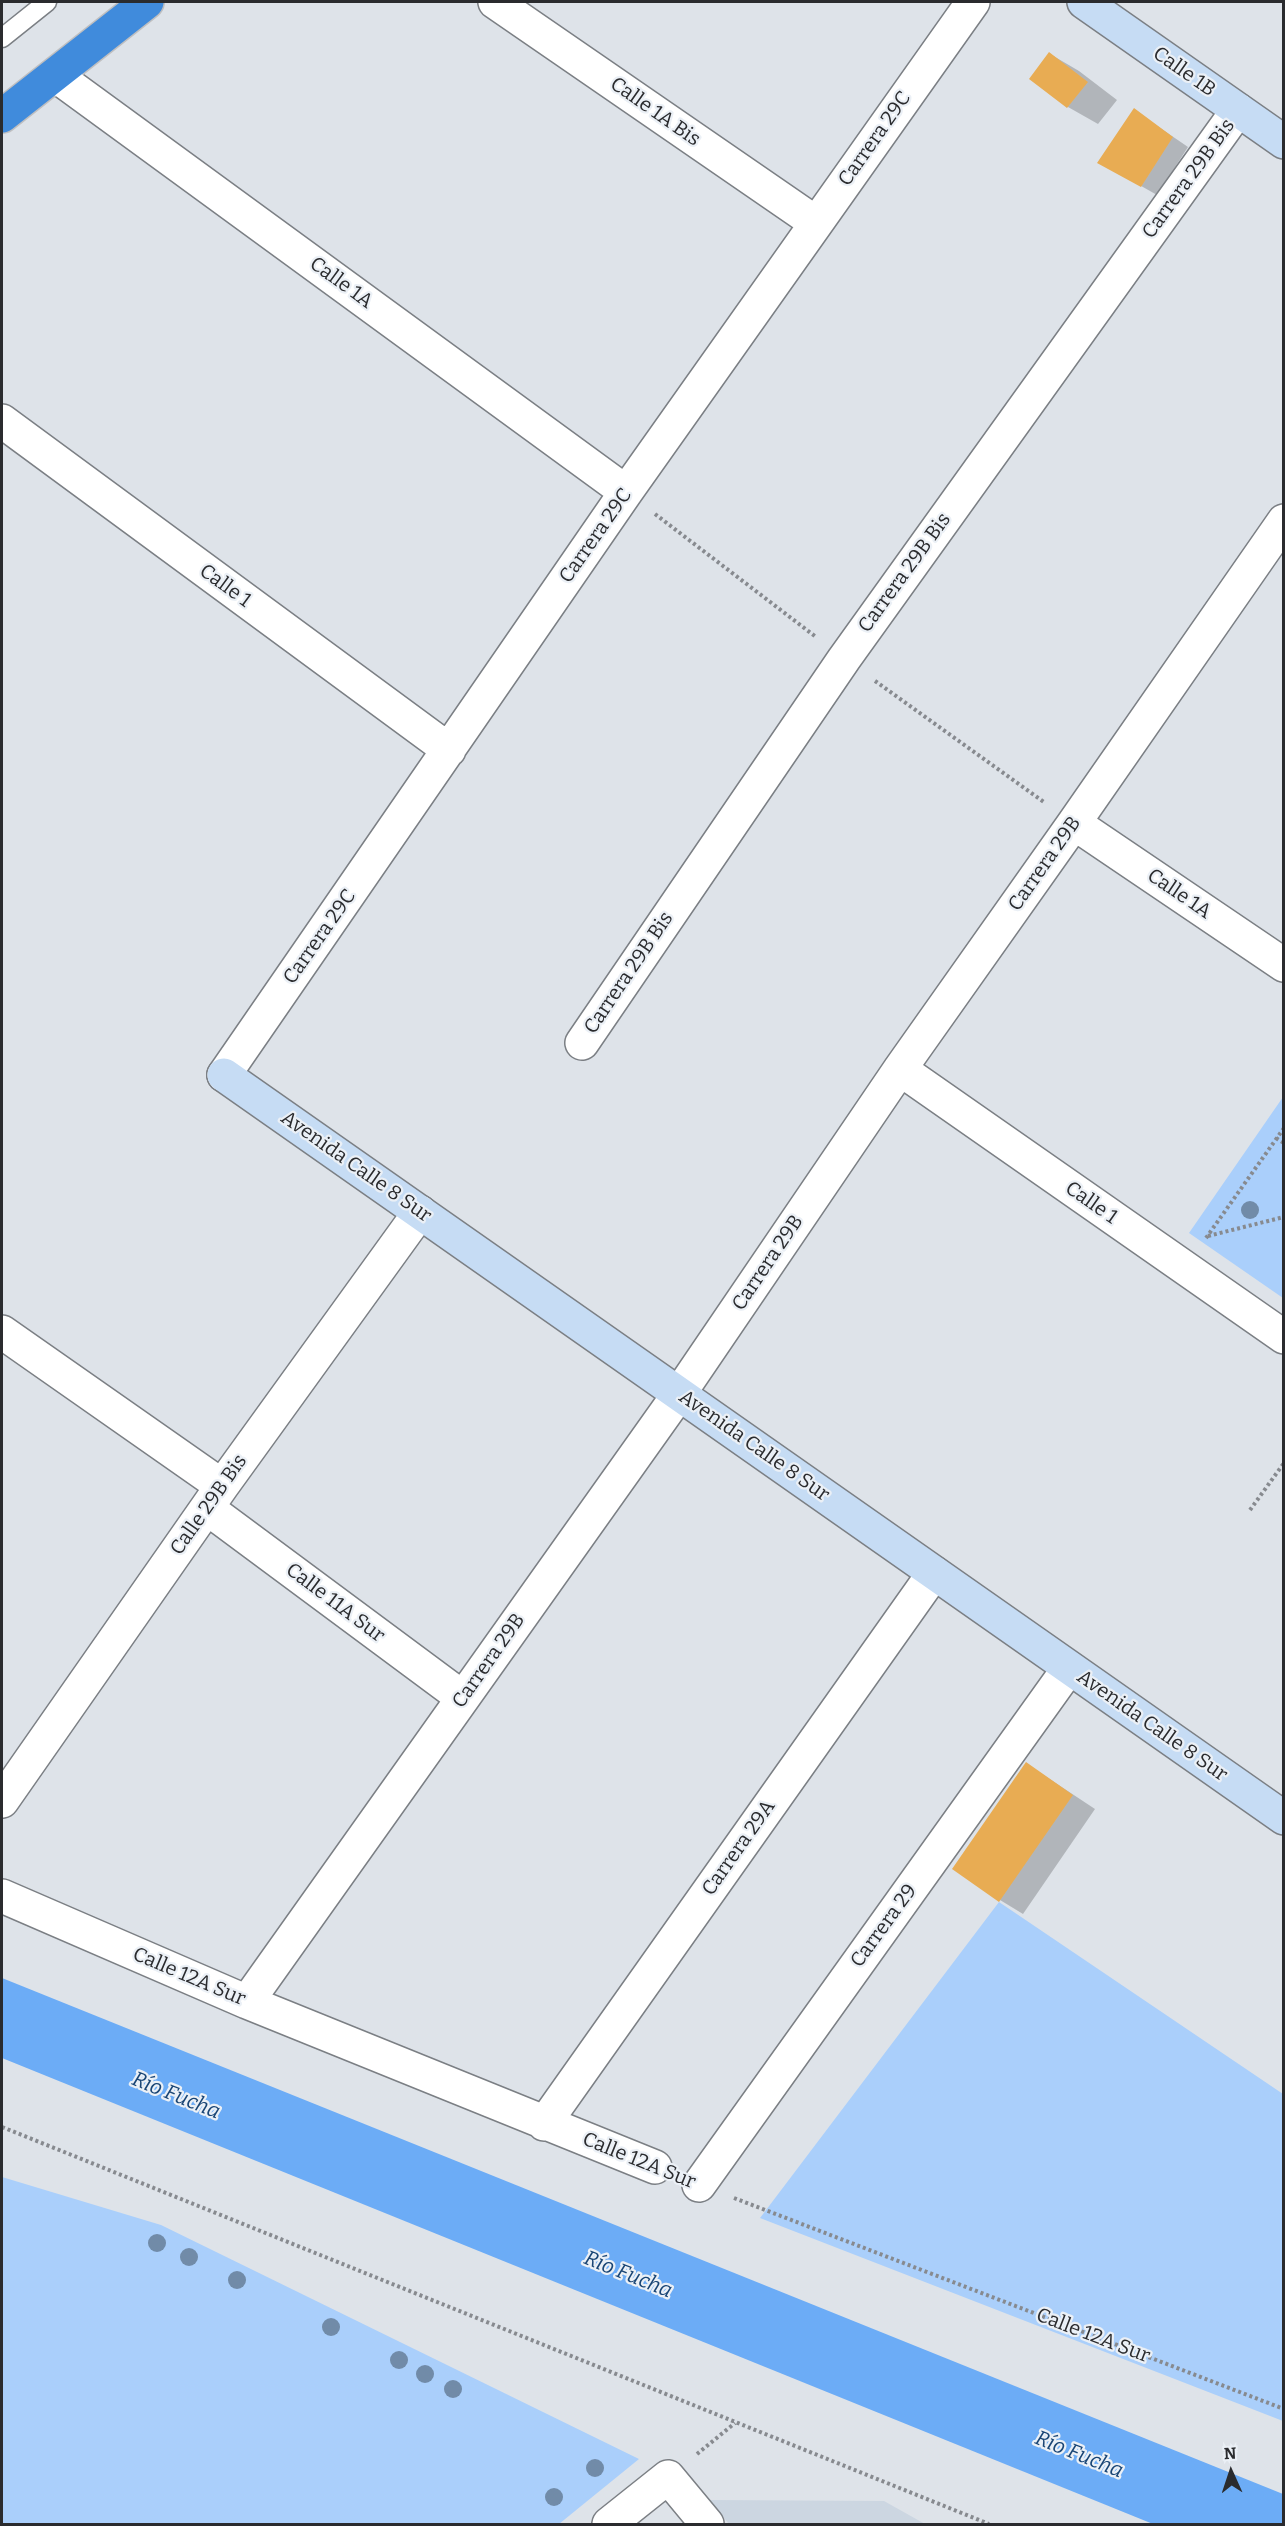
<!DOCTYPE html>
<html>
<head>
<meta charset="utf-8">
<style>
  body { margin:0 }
  #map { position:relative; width:1285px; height:2526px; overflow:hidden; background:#dee3e9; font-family:Bitter,serif }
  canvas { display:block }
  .frame { position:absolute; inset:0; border:3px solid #2a2b2e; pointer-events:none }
  .north { position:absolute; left:1201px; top:2442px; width:60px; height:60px; -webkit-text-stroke:4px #ebf0f6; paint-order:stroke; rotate:357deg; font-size:16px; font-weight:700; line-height:24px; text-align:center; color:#2a2b2e }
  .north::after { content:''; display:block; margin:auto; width:21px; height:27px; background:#2a2b2e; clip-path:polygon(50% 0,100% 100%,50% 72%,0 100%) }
</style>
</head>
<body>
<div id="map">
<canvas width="1285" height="2526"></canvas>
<div class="frame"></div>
<div class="north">N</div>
</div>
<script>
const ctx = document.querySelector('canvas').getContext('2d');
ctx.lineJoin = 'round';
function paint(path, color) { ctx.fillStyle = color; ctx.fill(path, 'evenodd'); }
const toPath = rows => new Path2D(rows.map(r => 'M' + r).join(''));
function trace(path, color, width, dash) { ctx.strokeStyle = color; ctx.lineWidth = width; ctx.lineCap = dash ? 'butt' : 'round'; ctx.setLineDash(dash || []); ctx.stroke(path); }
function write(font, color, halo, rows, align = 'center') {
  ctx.font = font + ' Bitter,serif'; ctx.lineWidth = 4.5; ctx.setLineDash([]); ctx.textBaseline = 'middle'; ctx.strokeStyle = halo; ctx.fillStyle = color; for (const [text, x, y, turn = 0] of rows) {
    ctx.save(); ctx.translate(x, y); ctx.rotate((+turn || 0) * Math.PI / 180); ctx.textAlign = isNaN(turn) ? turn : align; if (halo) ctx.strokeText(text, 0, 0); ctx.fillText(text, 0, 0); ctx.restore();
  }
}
paint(toPath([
  [709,2500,884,2501,925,2524,729,2524]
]), '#ccd6e1');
paint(toPath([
  [1283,1097,1283,1298,1189,1233],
  [999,1902,1283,2094,1283,2421,760,2218],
  [2,2177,161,2225,639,2459,559,2524,2,2524]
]), '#aacffb');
paint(toPath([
  [2,1978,1283,2494,1283,2524,1153,2524,2,2058]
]), '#6cacf6');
paint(toPath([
  [1050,54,1079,71,1117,100,1098,124,1068,107,1031,79],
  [1134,110,1188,147,1157,195,1099,162],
  [1027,1764,1095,1809,1023,1914,1000,1900]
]), '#0003');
paint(toPath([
  [1049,52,1088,82,1067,108,1029,79],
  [1134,108,1173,137,1141,187,1097,163],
  [1026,1762,1073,1795,999,1902,952,1869]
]), '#e8ac53');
const lane = toPath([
  [2,38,47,2]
]);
const street = toPath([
  [495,2,816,223],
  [55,75,626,492],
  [2,421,449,750],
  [1074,823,1284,965],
  [582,1043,844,659,1238,110],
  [900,1069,1284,1337],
  [224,1075,626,492,973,2],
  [2,1332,222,1486],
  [207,1508,463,1698],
  [2,1801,222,1486,420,1212],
  [2,1896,247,2002,655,2167],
  [247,2002,679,1394,900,1069,1074,823,1284,521],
  [544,2124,934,1573],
  [699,2185,1069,1668],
  [609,2524,668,2477,707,2524]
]);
const secondary = toPath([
  [1084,2,1284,142],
  [224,1075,1284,1818]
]);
const highway = toPath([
  [2,116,147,2]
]);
trace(lane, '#7b7f84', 21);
trace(street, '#7b7f84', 36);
trace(secondary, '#7b7f84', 36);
trace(highway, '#bfbfc0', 36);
trace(toPath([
  [655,514,816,637],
  [875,681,1044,802],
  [1276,1138,1284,1143],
  [1208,1236,1284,1217],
  [1206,1238,1284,1128],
  [1250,1510,1284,1463],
  [2,2127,989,2524],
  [734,2198,1284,2409],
  [697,2454,735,2423]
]), '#878a8f', 4, [3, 3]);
trace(lane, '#fff', 18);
trace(street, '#fff', 33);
trace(secondary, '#c6dcf4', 33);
trace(highway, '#408bdc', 33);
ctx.fillStyle = '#718ba8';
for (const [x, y] of [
  [1250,1210],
  [157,2243],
  [189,2257],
  [237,2280],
  [331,2327],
  [399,2360],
  [425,2374],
  [453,2389],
  [595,2468],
  [554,2497]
]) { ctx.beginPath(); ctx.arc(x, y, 9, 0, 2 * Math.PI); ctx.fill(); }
write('20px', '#2a2b2e', '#ebf0f6', [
  ["Calle 1B",1184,72,35],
  ["Calle 1A Bis",655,112,35],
  ["Carrera 29C",875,139,-55],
  ["Carrera 29B Bis",1189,179,-54],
  ["Calle 1A",341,283,36],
  ["Carrera 29C",596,536,-55],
  ["Carrera 29B Bis",905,573,-54],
  ["Calle 1",225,586,36],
  ["Carrera 29B",1045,864,-55],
  ["Calle 1A",1179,894,34],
  ["Carrera 29C",320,937,-55],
  ["Carrera 29B Bis",629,973,-56],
  ["Avenida Calle 8 Sur",356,1167,35],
  ["Calle 1",1091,1203,35],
  ["Carrera 29B",768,1263,-56],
  ["Avenida Calle 8 Sur",754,1446,35],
  ["Calle 29B Bis",209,1505,-55],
  ["Calle 11A Sur",335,1603,37],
  ["Carrera 29B",489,1661,-55],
  ["Avenida Calle 8 Sur",1152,1726,35],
  ["Carrera 29A",739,1848,-55],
  ["Carrera 29",884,1926,-54],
  ["Calle 12A Sur",189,1977,23],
  ["Calle 12A Sur",639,2161,22],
  ["Calle 12A Sur",1093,2336,21]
]);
write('italic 21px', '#194575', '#ebf0f6', [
  ["Río Fucha",176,2096,22],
  ["Río Fucha",628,2275,22],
  ["Río Fucha",1079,2455,22]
]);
</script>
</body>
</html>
